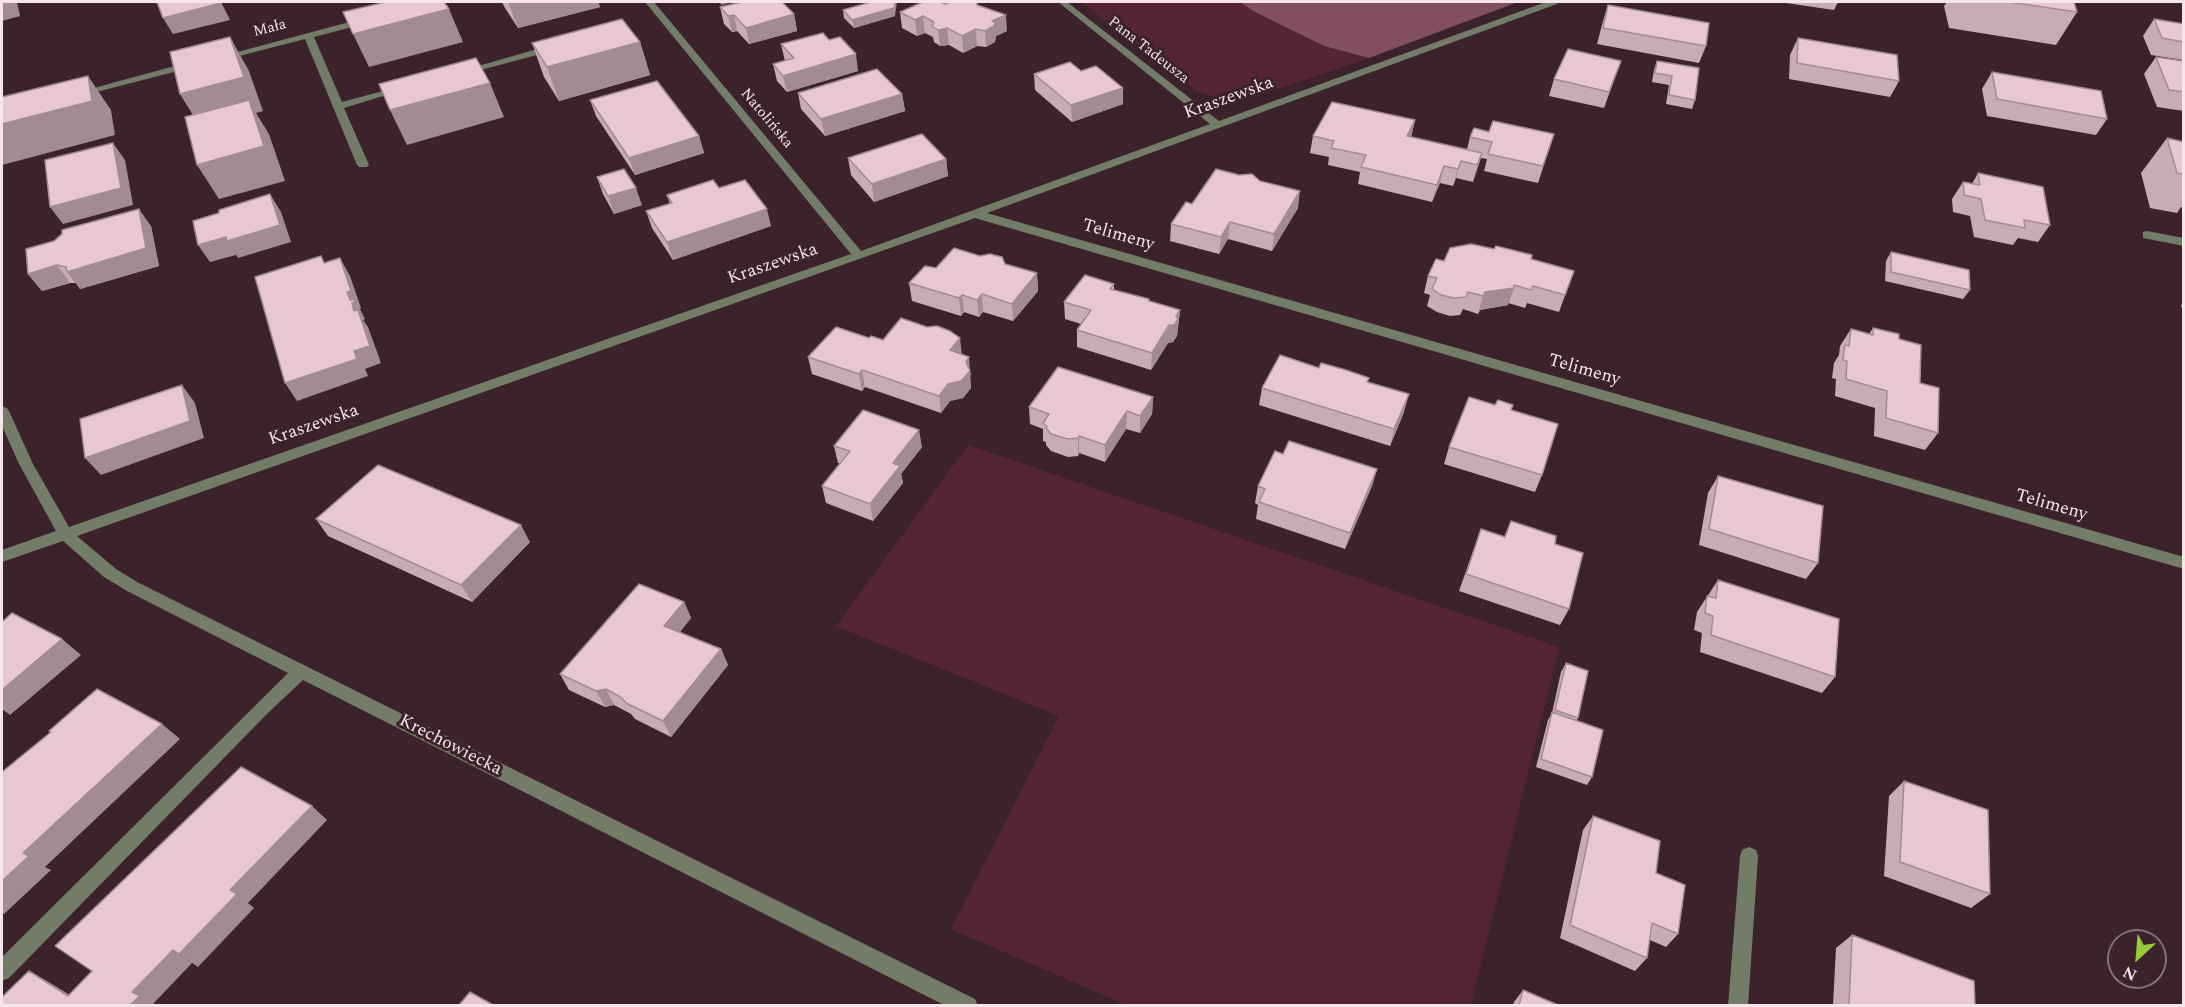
<!DOCTYPE html>
<html>
<head>
<meta charset="utf-8">
<style>
  body { margin:0 }
  #map { position:relative; width:2185px; height:1007px; overflow:hidden; background:#3b222b; font-family:Spectral,serif }
  canvas { display:block }
  .frame { position:absolute; inset:0; border:3px solid #f6e5ea; pointer-events:none }
  .north { position:absolute; left:2107px; top:929px; width:60px; height:60px; box-sizing:border-box; background:#3b222b; border:2px solid #867077; border-radius:50%; rotate:206deg; font-size:16px; font-weight:700; line-height:24px; text-align:center; color:#f6e5ea }
  .north::after { content:''; display:block; margin:auto; width:21px; height:27px; background:#97cc38; clip-path:polygon(50% 0,100% 100%,50% 72%,0 100%) }
</style>
</head>
<body>
<div id="map">
<canvas width="2185" height="1007"></canvas>
<div class="frame"></div>
<div class="north">N</div>
</div>
<script>
const ctx = document.querySelector('canvas').getContext('2d');
ctx.lineJoin = 'round';
function paint(path, color) { ctx.fillStyle = color; ctx.fill(path, 'evenodd'); }
const toPath = rows => new Path2D(rows.map(r => 'M' + r).join(''));
function trace(path, color, width, dash) { ctx.strokeStyle = color; ctx.lineWidth = width; ctx.lineCap = dash ? 'butt' : 'round'; ctx.setLineDash(dash || []); ctx.stroke(path); }
function write(font, color, halo, rows, align = 'center') {
  ctx.font = font + ' Spectral,serif'; ctx.lineWidth = 6; ctx.setLineDash([]); ctx.textBaseline = 'middle'; ctx.strokeStyle = halo; ctx.fillStyle = color; for (const [text, x, y, turn = 0] of rows) {
    ctx.save(); ctx.translate(x, y); ctx.rotate((+turn || 0) * Math.PI / 180); ctx.textAlign = isNaN(turn) ? turn : align; if (halo) ctx.strokeText(text, 0, 0); ctx.fillText(text, 0, 0); ctx.restore();
  }
}
paint(toPath([
  [1081,2,1240,2,1253,11,1324,46,1369,58,1246,100,1220,99,1196,91],
  [968,445,1559,647,1471,1005,1126,1005,951,929,1059,716,836,626]
]), '#552437');
paint(toPath([
  [1240,2,1518,2,1369,58,1324,46,1253,11]
]), '#834e61');
paint(toPath([
  [645,2,654,2,861,251,1210,124,1058,2,1067,2,1219,121,1546,2,1558,2,1557,4,987,213,2184,557,2184,569,975,218,77,536,116,569,139,583,975,999,978,1006,946,1006,303,680,267,714,9,978,2,981,2,957,288,673,127,591,104,577,63,541,2,562,2,550,56,531,19,464,2,426,2,406,7,408,9,411,33,464,69,527,851,254,645,2],
  [368,17,373,20,371,22,314,37,342,102,401,86,406,89,344,108,369,165,367,167,359,167,357,165,305,39,220,61,215,58,368,17],
  [555,44,560,47,559,49,462,75,457,72,555,44],
  [193,61,197,62,197,66,77,97,72,94,193,61],
  [2147,231,2184,238,2184,246,2143,238,2143,232,2147,231],
  [1749,847,1756,850,1758,856,1748,1006,1728,1006,1740,856,1742,850,1749,847]
]), '#727c66');
paint(toPath([
  [502,2,598,2,600,7,518,28,505,8],
  [977,2,977,5,1007,31,996,36,995,42,986,47,977,46,963,53,949,45,940,46,934,42,933,37,925,33,917,36,902,28,900,12,945,4],
  [1779,2,1838,2,1834,10],
  [1947,2,2074,2,2077,12,2056,45,1949,28,1944,6],
  [1608,5,1706,46,1699,63,1597,44,1603,21],
  [720,7,794,14,797,31,749,44,737,31,732,32,724,24],
  [843,10,895,16,854,28,844,18],
  [2154,19,2184,24,2183,60,2151,55,2143,36],
  [1798,38,1899,81,1890,97,1789,79,1790,55],
  [829,40,858,71,787,92,777,81,773,64,785,61,781,44],
  [640,42,650,75,559,101,544,77,532,43],
  [2156,57,2184,61,2184,111,2157,107,2144,74],
  [1621,61,1604,108,1549,96,1554,79],
  [1657,61,1695,100,1692,109,1666,104,1669,85,1652,82,1654,70],
  [1081,71,1123,104,1072,122,1035,90,1034,74],
  [1992,72,2107,119,2096,135,1987,116,1982,89],
  [798,93,902,94,905,111,825,136,801,109],
  [590,100,699,136,704,153,635,175,596,116],
  [1415,120,1411,137,1467,149,1470,137,1489,132,1554,134,1538,183,1484,171,1487,159,1481,158,1473,182,1456,178,1453,186,1440,183,1432,202,1358,184,1360,172,1328,165,1329,157,1310,153,1313,136],
  [2167,138,2184,142,2184,208,2181,207,2177,213,2150,208,2141,173],
  [848,158,946,159,948,176,874,202,851,175],
  [1978,173,2050,225,2038,242,2018,238,2013,245,1974,237,1970,216,1953,212,1952,199,1963,182,1972,184],
  [597,177,642,205,614,214,603,194],
  [719,188,771,226,673,260,652,228,646,211,670,204,667,195],
  [1192,204,1298,208,1272,251,1228,239,1219,254,1170,241,1171,224],
  [151,226,159,266,80,289,76,283,70,283,42,291,28,274],
  [1891,252,1970,290,1963,299,1885,281,1886,261],
  [1531,259,1574,271,1559,312,1527,303,1525,308,1508,303,1508,305,1480,310,1478,314,1463,309,1460,315,1450,316,1437,312,1427,306,1430,295,1424,293,1428,276,1444,261],
  [1005,264,1037,273,1038,291,1013,321,983,312,979,317,964,312,961,316,912,301,909,283,936,268],
  [1114,284,1114,290,1180,310,1177,336,1173,342,1168,343,1151,370,1077,347,1077,330,1081,324,1065,319,1064,302],
  [2184,303,2184,315,2181,305],
  [1873,328,1899,339,1920,383,1938,433,1925,450,1874,436,1875,408,1835,396,1836,379,1832,378,1834,363,1839,355,1840,346,1851,329,1869,334],
  [869,338,962,354,971,374,970,376,971,388,963,398,950,401,941,413,865,387,862,391,812,374,808,357],
  [1368,382,1404,412,1390,446,1259,405,1262,388],
  [1153,397,1152,414,1140,433,1126,429,1105,462,1079,453,1078,456,1068,457,1051,451,1046,445,1046,442,1043,441,1043,429,1030,424,1029,407],
  [1511,410,1542,475,1535,492,1444,464,1449,447],
  [834,446,922,447,901,474,903,483,873,521,826,503,822,486,840,463,838,463],
  [1283,454,1377,469,1372,486,1345,549,1256,519,1258,505,1255,503,1258,486],
  [1718,476,1818,563,1806,579,1699,545,1708,493],
  [316,519,530,542,472,602,328,536],
  [1511,521,1555,544,1569,609,1560,625,1459,591,1481,529,1504,537],
  [1718,580,1835,677,1822,693,1700,652,1702,633,1694,630,1697,612],
  [684,602,691,618,680,632,721,649,728,665,671,737,635,719,631,714,614,705,605,707,569,690,560,674],
  [1566,663,1578,718,1576,721,1592,777,1587,785,1536,767,1548,720,1552,713,1561,672],
  [1904,781,1990,894,1971,908,1884,876,1889,796],
  [1593,816,1678,934,1666,947,1650,940,1647,958,1635,971,1560,938,1583,830],
  [1852,935,1975,1005,1833,1005,1836,948],
  [1523,990,1558,1005,1513,1005,1514,1002]
]), '#c8abb5');
paint(toPath([
  [2,2,17,2,20,16,2,21],
  [221,2,230,20,173,34,163,18],
  [508,2,598,2,600,7,518,28],
  [720,2,733,2,721,5],
  [895,2,897,2,895,16,854,28,852,20],
  [449,9,463,42,369,67,353,34],
  [794,14,797,31,749,44,746,28],
  [734,15,737,31,732,32,728,16],
  [1006,15,1007,31,996,36,995,42,986,47,985,31,992,21],
  [923,16,925,33,917,36,915,20],
  [947,28,949,45,940,46,938,30],
  [976,29,977,46,963,53,962,36],
  [230,37,249,71,263,111,256,113,269,134,285,181,219,199,197,165,201,128,180,94],
  [640,42,650,75,559,101,547,67],
  [856,54,858,71,787,92,783,76],
  [88,76,111,110,115,135,2,165,2,124],
  [490,83,504,117,407,145,390,110],
  [1123,88,1123,104,1072,122,1071,105],
  [902,94,905,111,825,136,821,119],
  [1415,120,1411,137,1407,136],
  [699,136,704,153,635,175,629,158],
  [113,143,125,160,133,205,63,224,50,207],
  [1482,153,1477,170,1473,182,1477,165],
  [946,159,948,176,874,202,872,184],
  [1461,161,1456,178,1453,186,1458,169],
  [1444,166,1440,183,1432,202,1437,185],
  [636,188,642,205,614,214,608,196],
  [1300,191,1298,208,1272,251,1274,234],
  [270,194,281,212,291,242,238,258,236,255,210,262,198,245],
  [139,209,151,226,159,266,80,289,67,272],
  [767,209,771,226,673,260,667,242],
  [1230,222,1228,239,1219,254,1221,237],
  [340,258,350,276,361,308,360,309,365,319,363,320,368,327,381,363,365,369,368,376,297,401,285,383,354,351,354,311,347,292],
  [57,265,70,283,42,291,28,274],
  [1037,273,1038,291,1013,321,1012,304],
  [1514,288,1508,305,1480,310,1478,314,1483,296,1485,292],
  [982,294,983,312,979,317,977,300],
  [962,295,964,312,961,316,959,298],
  [1180,310,1177,336,1173,342,1168,343,1151,370,1152,353],
  [960,338,962,355,950,350],
  [969,357,971,388,963,398,950,401,941,413,939,396],
  [862,370,865,387,862,391,859,374],
  [182,385,195,403,204,438,101,475,85,458],
  [1409,394,1404,412,1390,446,1394,429],
  [1153,397,1152,414,1140,433,1140,416],
  [1127,411,1126,429,1105,462,1105,445],
  [919,430,922,447,901,474,903,483,873,521,870,504,893,463],
  [1079,436,1079,453,1078,456,1078,438],
  [1377,469,1372,486,1345,549,1350,533],
  [521,525,530,542,472,602,461,585],
  [684,602,691,618,671,642,664,626],
  [62,639,81,655,10,715,2,709,2,690],
  [721,649,728,665,671,737,663,721],
  [606,689,614,705,605,707,596,691],
  [162,724,180,739,45,867,51,870,4,914,2,912,2,881,23,853],
  [312,806,327,820,248,903,254,908,198,967,179,954,230,890],
  [173,950,192,963,153,1004,156,1005,130,1005,132,992],
  [29,971,52,984,86,1005,68,996]
]), '#a28b93');
const building = toPath([
  [157,2,220,2,221,3,163,18,157,2],
  [386,2,444,2,449,9,353,34,343,12,386,2],
  [742,2,782,2,794,14,746,28,734,15,728,16,720,7,742,2],
  [871,2,895,2,894,8,852,20,843,10,871,2],
  [923,2,940,2,945,4,950,2,977,2,977,5,1006,15,992,21,995,23,994,26,985,31,976,29,962,36,947,28,938,30,932,26,934,22,923,16,915,20,900,12,923,2],
  [2009,2,2074,2,2077,12,2009,2],
  [1608,5,1709,23,1706,46,1603,28,1608,5],
  [622,19,640,42,547,67,532,43,622,19],
  [2154,19,2184,24,2184,42,2162,38,2154,19],
  [823,33,829,40,840,37,856,54,783,76,773,64,794,58,781,44,823,33],
  [230,37,244,77,180,94,170,52,230,37],
  [1798,38,1897,55,1899,81,1797,63,1798,38],
  [1568,49,1621,61,1609,92,1554,79,1568,49],
  [2156,57,2184,61,2184,92,2169,90,2156,57],
  [476,58,490,83,390,110,379,84,476,58],
  [1657,61,1699,68,1695,100,1669,95,1672,76,1655,73,1657,61],
  [1070,62,1081,71,1096,66,1123,88,1071,105,1034,74,1070,62],
  [877,69,902,94,821,119,798,93,877,69],
  [1992,72,2101,91,2107,119,1997,99,1992,72],
  [88,76,92,101,2,124,2,97,88,76],
  [657,81,699,136,629,158,590,100,657,81],
  [249,100,264,146,197,165,185,117,249,100],
  [1332,102,1415,120,1407,136,1482,153,1477,165,1461,161,1458,169,1444,166,1437,185,1361,167,1366,155,1331,148,1334,141,1313,136,1332,102],
  [1493,121,1554,134,1543,166,1488,154,1492,142,1470,137,1474,128,1489,132,1493,121],
  [922,134,946,159,872,184,848,158,922,134],
  [2167,138,2184,142,2184,174,2177,173,2167,138],
  [113,143,121,188,50,207,45,160,113,143],
  [624,169,636,188,608,196,597,177,624,169],
  [1216,169,1239,175,1252,174,1260,181,1300,191,1274,234,1230,222,1221,237,1171,224,1186,202,1192,204,1216,169],
  [1978,173,2043,187,2050,225,2024,220,2025,228,1985,220,1981,199,1964,195,1963,182,1980,185,1978,173],
  [713,180,719,188,745,180,767,209,667,242,646,211,672,203,667,195,713,180],
  [270,194,280,225,227,241,226,237,198,245,193,221,219,213,219,210,270,194],
  [139,209,146,248,67,272,66,267,57,265,28,274,26,249,54,241,62,234,62,230,139,209],
  [1471,244,1494,249,1496,246,1532,255,1531,259,1574,271,1565,295,1533,286,1531,290,1514,285,1514,288,1485,292,1483,296,1468,292,1466,297,1454,298,1441,295,1432,289,1437,278,1428,276,1436,259,1444,261,1450,248,1471,244],
  [954,248,980,256,990,254,1002,257,1005,264,1037,273,1012,304,982,294,977,300,962,295,959,298,909,283,925,266,936,268,954,248],
  [1891,252,1969,270,1970,290,1891,272,1891,252],
  [321,256,324,263,340,258,351,291,347,292,350,300,354,299,355,302,352,303,354,311,358,310,370,346,354,351,357,359,285,383,255,277,321,256],
  [1085,275,1114,284,1110,289,1149,299,1149,301,1180,310,1176,316,1178,319,1174,325,1169,325,1152,353,1077,330,1091,310,1064,302,1085,275],
  [901,318,927,327,937,326,950,331,960,338,950,350,969,357,966,362,970,371,961,381,948,384,939,396,862,370,859,374,808,357,836,327,869,338,871,336,883,340,901,318],
  [1873,328,1899,334,1899,339,1921,345,1920,383,1939,388,1938,433,1886,418,1887,391,1846,379,1847,361,1843,360,1845,345,1849,346,1851,329,1873,335,1873,328],
  [1280,355,1319,368,1321,363,1346,370,1369,378,1367,382,1409,394,1394,429,1262,388,1280,355],
  [1058,367,1153,397,1140,416,1127,411,1105,445,1079,436,1078,438,1068,439,1051,434,1046,428,1047,426,1043,423,1049,414,1029,407,1058,367],
  [182,385,190,421,85,458,80,419,182,385],
  [1469,397,1495,405,1498,400,1513,405,1511,410,1558,424,1542,475,1449,447,1469,397],
  [863,410,919,430,893,463,900,466,870,504,822,486,850,451,834,446,863,410],
  [1289,441,1377,469,1350,533,1259,502,1265,489,1258,486,1275,451,1283,454,1289,441],
  [378,465,521,525,461,585,316,519,378,465],
  [1718,476,1823,506,1818,563,1709,529,1718,476],
  [1511,521,1556,536,1555,544,1583,553,1569,609,1466,574,1481,529,1505,537,1511,521],
  [1718,580,1839,619,1835,677,1711,635,1713,616,1705,613,1707,596,1716,598,1718,580],
  [639,584,684,602,664,626,721,649,663,721,626,703,622,698,606,689,596,691,560,674,639,584],
  [12,613,62,639,2,690,2,622,12,613],
  [1566,663,1588,671,1578,718,1555,710,1566,663],
  [97,689,162,724,23,853,29,856,2,881,2,772,51,732,49,731,97,689],
  [1552,712,1603,730,1592,777,1541,759,1552,712],
  [241,767,312,806,230,890,237,894,209,923,179,954,173,950,132,992,140,996,130,1005,2,1005,2,997,29,971,68,996,92,971,55,946,241,767],
  [1904,781,1988,810,1990,894,1900,862,1904,781],
  [1593,816,1660,841,1656,873,1685,885,1678,934,1652,923,1647,958,1570,925,1593,816],
  [1852,935,1974,981,1975,1005,1849,1005,1852,935],
  [1523,990,1558,1005,1519,1005,1523,990],
  [470,992,493,1005,459,1005,470,992]
]);
paint(building, '#e8c7d2');
trace(building, '#a28b93', 1.5);
write('15px', '#f6e5ea', '#3b222b', [
  ["Mała",270,29,-14],
  ["Pana Tadeusza",1148,51,38],
  ["Natolińska",766,119,50]
]);
write('18px', '#f6e5ea', '#3b222b', [
  ["Kraszewska",1229,99,-20],
  ["Telimeny",1118,236,16],
  ["Kraszewska",773,265,-19],
  ["Telimeny",1584,371,16],
  ["Kraszewska",314,426,-19],
  ["Telimeny",2051,506,16],
  ["Krechowiecka",450,746,27]
]);
</script>
</body>
</html>
